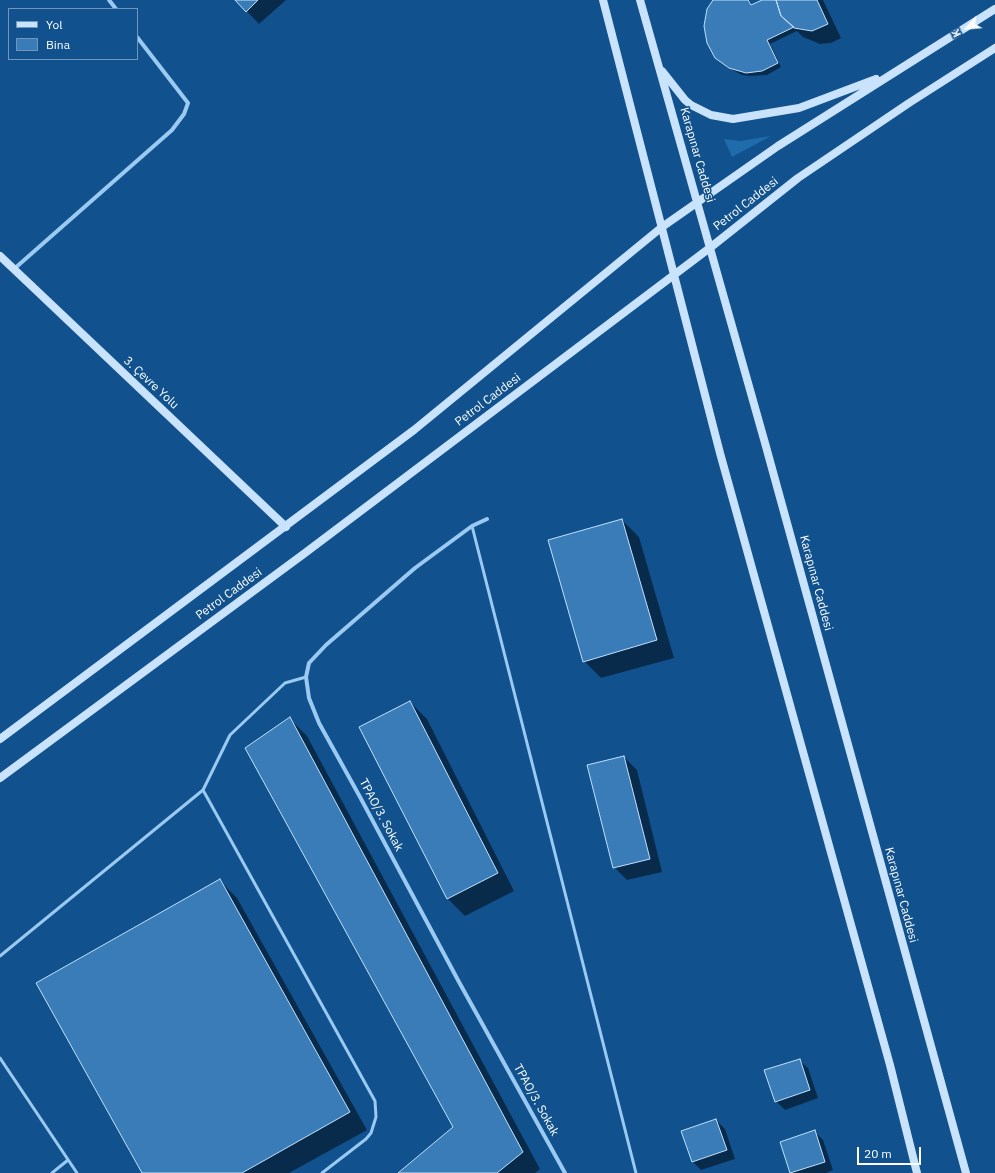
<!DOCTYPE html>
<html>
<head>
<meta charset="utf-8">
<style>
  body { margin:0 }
  #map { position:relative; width:995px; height:1173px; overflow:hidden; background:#11528e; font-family:"IBM Plex Sans",sans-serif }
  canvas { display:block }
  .legend { position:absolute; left:8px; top:8px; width:130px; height:52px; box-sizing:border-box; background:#11528e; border:1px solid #7097bb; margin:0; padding:5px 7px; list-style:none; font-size:12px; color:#fff }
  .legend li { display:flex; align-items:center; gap:8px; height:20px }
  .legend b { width:20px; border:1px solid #7097bb }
  .north { position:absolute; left:947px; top:8px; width:40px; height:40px; -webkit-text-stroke:3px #11528e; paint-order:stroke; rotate:244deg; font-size:11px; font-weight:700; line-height:16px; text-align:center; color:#fff }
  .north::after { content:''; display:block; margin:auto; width:14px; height:18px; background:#fff; clip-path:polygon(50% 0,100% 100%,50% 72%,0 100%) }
  .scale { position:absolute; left:857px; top:1147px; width:64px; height:18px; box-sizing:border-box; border:2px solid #fff; border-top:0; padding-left:5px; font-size:12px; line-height:14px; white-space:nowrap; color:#fff; -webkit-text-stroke:3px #11528e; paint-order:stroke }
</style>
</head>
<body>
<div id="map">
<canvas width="995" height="1173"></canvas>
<ul class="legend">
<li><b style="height:5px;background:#c9e3fc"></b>Yol</li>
<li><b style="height:11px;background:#397cb8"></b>Bina</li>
</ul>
<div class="north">K</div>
<div class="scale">20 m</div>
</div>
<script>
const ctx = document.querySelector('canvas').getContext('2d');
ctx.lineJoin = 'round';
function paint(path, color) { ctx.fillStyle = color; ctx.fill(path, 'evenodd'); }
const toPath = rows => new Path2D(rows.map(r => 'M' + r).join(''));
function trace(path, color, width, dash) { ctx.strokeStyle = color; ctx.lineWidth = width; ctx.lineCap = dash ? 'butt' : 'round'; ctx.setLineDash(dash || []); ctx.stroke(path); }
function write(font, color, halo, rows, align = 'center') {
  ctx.font = font + ' "IBM Plex Sans",sans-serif'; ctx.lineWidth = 3; ctx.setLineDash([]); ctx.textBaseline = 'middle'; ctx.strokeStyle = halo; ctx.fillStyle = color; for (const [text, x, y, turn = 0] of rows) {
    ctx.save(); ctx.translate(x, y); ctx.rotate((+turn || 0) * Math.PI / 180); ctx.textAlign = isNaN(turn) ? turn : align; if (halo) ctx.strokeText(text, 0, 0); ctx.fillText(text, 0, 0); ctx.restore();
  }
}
paint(toPath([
  [771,136,732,157,724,139,740,141]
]), '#1f6bac');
paint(toPath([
  [236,0,286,0,259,24],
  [715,0,749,0,752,6,764,0,823,0,841,38,831,43,820,44,803,37,797,31,770,44,781,67,767,75,750,76,742,75,727,67,711,50,705,35,706,18],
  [622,520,639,537,674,658,601,678,584,661],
  [410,702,427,719,514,891,465,916,448,899],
  [290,719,307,736,540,1169,535,1173,399,1173,454,1127],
  [624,757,637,770,662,872,627,880,614,867],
  [220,881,237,898,367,1130,289,1173,143,1173],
  [799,1060,808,1068,818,1098,785,1110,776,1101],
  [716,1120,725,1129,735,1159,701,1170,693,1162],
  [815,1132,823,1140,833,1170,826,1173,791,1173,781,1143]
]), '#0007');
const building = toPath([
  [235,0,258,0,246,12,235,0],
  [713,0,748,0,751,5,762,0,776,0,781,16,794,27,767,40,778,63,762,71,746,73,729,68,715,58,707,43,704,26,707,9,713,0],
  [776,0,817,0,828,24,812,31,794,28,781,16,776,0],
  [622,519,657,640,583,662,548,540,622,519],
  [410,701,498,873,447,899,359,727,410,701],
  [290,717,523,1152,497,1173,398,1173,453,1127,245,748,290,717],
  [624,756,650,859,613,868,587,765,624,756],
  [220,879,350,1112,242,1173,142,1173,36,983,220,879],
  [800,1059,810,1090,775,1102,764,1070,800,1059],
  [716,1119,727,1150,692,1162,681,1131,716,1119],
  [815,1130,825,1162,790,1173,780,1142,815,1130]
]);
paint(building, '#397cb8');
trace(building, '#c1e1fd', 1);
trace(toPath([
  [472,526,636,1173],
  [203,790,375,1101,376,1117,371,1133,366,1139,322,1173],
  [0,956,203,790,230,735,285,683,306,677],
  [0,1058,77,1173],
  [52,1173,68,1160]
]), '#9ac9f2', 3);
trace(toPath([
  [109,0,116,9],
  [14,269,172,130,184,114,188,103,137,37],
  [487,519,472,526,415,568,326,645,309,663,306,677,309,698,319,723,360,797,459,982,565,1173]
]), '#9ac9f2', 4);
trace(toPath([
  [603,0,720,453,890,1065,917,1173],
  [640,0,765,443,966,1173],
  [662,71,685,100,691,105,711,115,733,119,799,108,876,79],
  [0,256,286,527],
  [0,739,414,430,662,227,778,146,995,9],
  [0,778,305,553,711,247,798,178,909,103,995,48]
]), '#c9e3fc', 8);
write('12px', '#fff', '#11528e', [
  ["Karapınar Caddesi",697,155,74],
  ["Petrol Caddesi",746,204,-38],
  ["3. Çevre Yolu",151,383,43],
  ["Petrol Caddesi",488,400,-37],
  ["Karapınar Caddesi",816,583,75],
  ["Petrol Caddesi",229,594,-36],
  ["TPAO/3. Sokak",381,815,62],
  ["Karapınar Caddesi",901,895,75],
  ["TPAO/3. Sokak",536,1100,61]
]);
</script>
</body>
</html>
